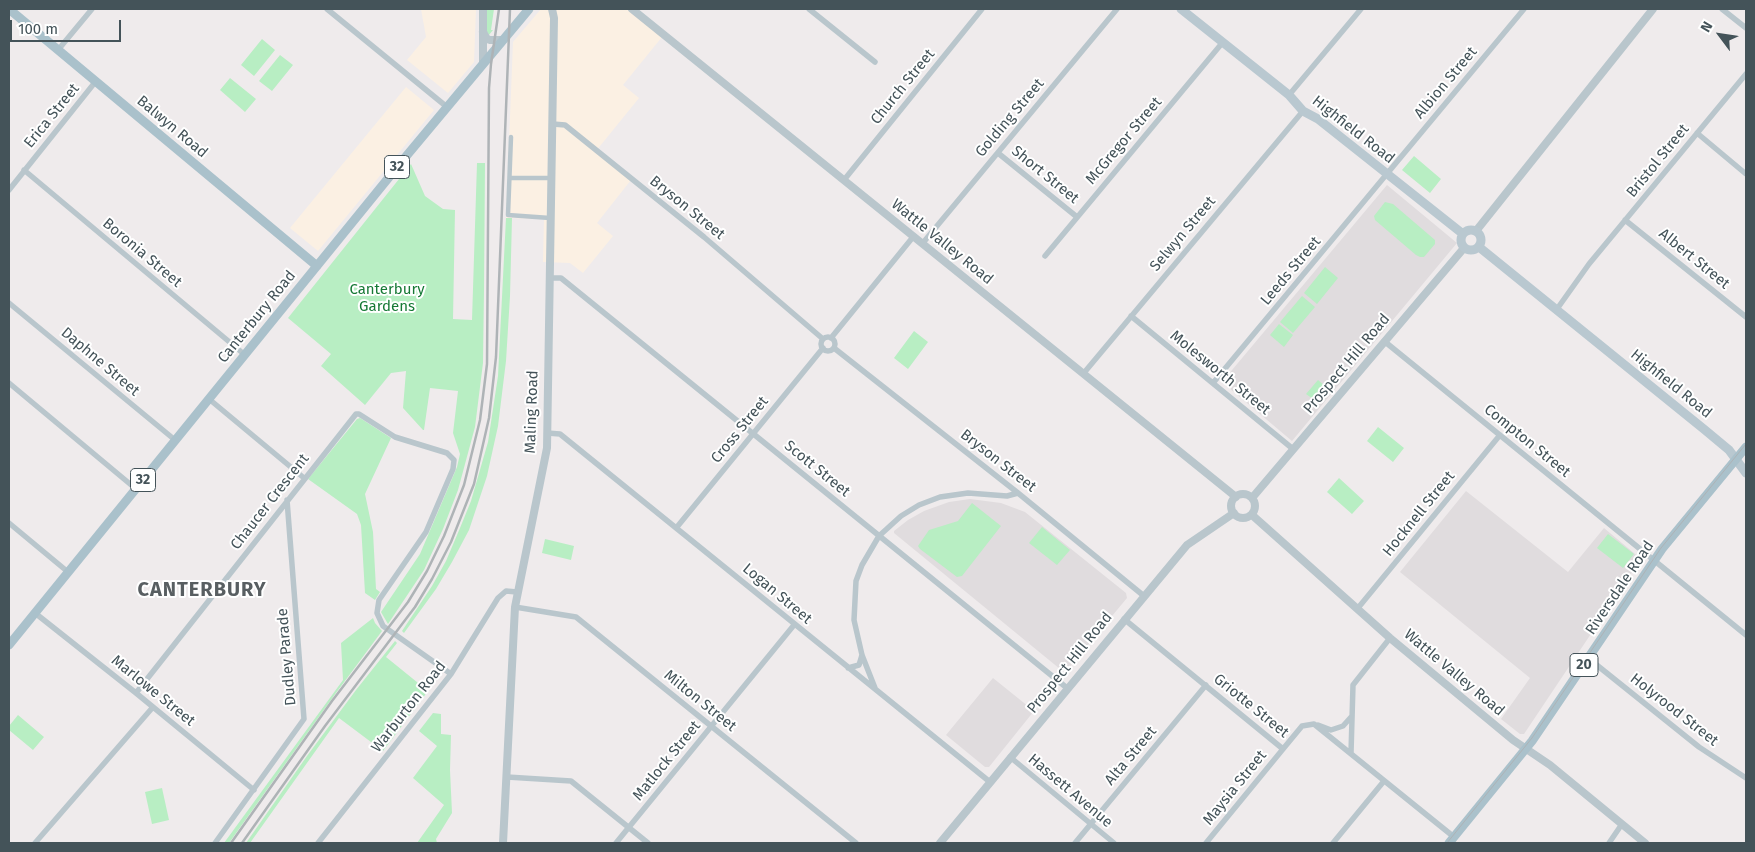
<!DOCTYPE html>
<html>
<head>
<meta charset="utf-8">
<style>
  body { margin:0 }
  #map { position:relative; width:1755px; height:852px; overflow:hidden; background:#efebec; font-family:"Fira Sans",sans-serif }
  canvas { display:block }
  .frame { position:absolute; inset:0; border:10px solid #445359; pointer-events:none }
  .north { position:absolute; left:1695px; top:10px; width:50px; height:50px; -webkit-text-stroke:4px #fff; paint-order:stroke; rotate:301deg; font-size:14px; font-weight:700; line-height:20px; text-align:center; color:#445359 }
  .north::after { content:''; display:block; margin:auto; width:18px; height:22px; background:#445359; clip-path:polygon(50% 0,100% 100%,50% 72%,0 100%) }
  .scale { position:absolute; left:10px; top:20px; width:111px; height:22px; box-sizing:border-box; border:2px solid #445359; border-top:0; padding-left:6px; font-size:15px; line-height:18px; white-space:nowrap; color:#445359; -webkit-text-stroke:4px #fff; paint-order:stroke }
</style>
</head>
<body>
<div id="map">
<canvas width="1755" height="852"></canvas>
<div class="frame"></div>
<div class="north">N</div>
<div class="scale">100 m</div>
</div>
<script>
const ctx = document.querySelector('canvas').getContext('2d');
ctx.lineJoin = 'round';
function paint(path, color) { ctx.fillStyle = color; ctx.fill(path, 'evenodd'); }
const toPath = rows => new Path2D(rows.map(r => 'M' + r).join(''));
function trace(path, color, width, dash) { ctx.strokeStyle = color; ctx.lineWidth = width; ctx.lineCap = dash ? 'butt' : 'round'; ctx.setLineDash(dash || []); ctx.stroke(path); }
function write(font, color, halo, rows, align = 'center') {
  ctx.font = font + ' "Fira Sans",sans-serif'; ctx.lineWidth = 4; ctx.setLineDash([]); ctx.textBaseline = 'middle'; ctx.strokeStyle = halo; ctx.fillStyle = color; for (const [text, x, y, turn = 0] of rows) {
    ctx.save(); ctx.translate(x, y); ctx.rotate((+turn || 0) * Math.PI / 180); ctx.textAlign = isNaN(turn) ? turn : align; if (halo) ctx.strokeText(text, 0, 0); ctx.fillText(text, 0, 0); ctx.restore();
  }
}
paint(toPath([
  [421,9,476,9,474,62,448,93,407,60,426,37],
  [541,9,628,9,662,37,623,85,639,98,596,151,631,180,597,223,613,236,583,273,570,263,543,262,544,219,506,218,513,42],
  [406,87,434,110,318,251,290,228]
]), '#fbf0e3');
paint(toPath([
  [1387,185,1457,243,1292,441,1222,382],
  [1466,491,1568,572,1604,528,1641,559,1524,734,1520,734,1501,719,1530,678,1400,572],
  [970,499,1001,503,1025,512,1126,593,1127,598,1067,670,1060,669,894,533,894,531,908,520,924,511,949,502],
  [993,678,1034,711,989,767,985,767,946,735]
]), '#e0dcde');
paint(toPath([
  [486,9,494,9,491,30,493,30,489,35,487,32],
  [262,39,275,50,254,76,241,65],
  [280,55,293,65,272,91,259,81],
  [230,78,256,99,245,112,220,90],
  [1414,156,1441,179,1430,193,1402,170],
  [477,163,485,163,484,291,483,363,475,427,458,490,443,529,424,570,388,624,381,612,420,554,457,467,460,454,453,433,458,391,430,388,424,430,423,430,403,408,406,371,391,373,365,405,321,366,331,354,288,318,411,164,425,196,443,209,455,210,453,319,472,320],
  [1385,202,1393,204,1435,240,1435,244,1424,257,1420,257,1416,255,1375,220,1374,216],
  [506,218,512,218,510,296,506,361,498,426,487,476,469,530,452,562,436,589,404,633,402,631,432,586,446,561,460,528,471,501,488,442,498,376],
  [1325,267,1338,278,1317,304,1304,293],
  [1302,296,1315,307,1293,333,1280,322],
  [1279,324,1293,335,1284,347,1270,335],
  [914,331,928,342,908,369,894,358],
  [1318,380,1325,386,1313,399,1306,394],
  [360,418,391,438,365,494,373,532,376,589,380,592,375,600,365,593,361,525,357,514,308,479,357,419],
  [1378,427,1404,448,1393,462,1367,441],
  [1339,478,1364,501,1352,514,1327,492],
  [972,503,1001,526,962,576,957,577,920,549,918,546,929,530,958,521],
  [1042,527,1070,550,1057,565,1029,543],
  [1608,534,1634,554,1623,568,1597,548],
  [545,539,574,546,571,560,542,553],
  [373,618,375,623,382,631,336,693,229,843,224,843,343,680,341,643],
  [395,641,397,643,386,657,428,691,383,751,339,718,250,843,246,843,307,756,356,690],
  [433,713,441,714,441,734,451,735,450,770,452,813,436,839,437,843,417,843,444,805,413,778,437,746,419,731],
  [18,715,44,737,33,750,9,730,9,726],
  [162,788,169,820,152,824,145,792]
]), '#b8eec3');
trace(toPath([
  [511,137,508,215,550,218],
  [510,178,552,178]
]), '#b9c6cc', 4.5);
trace(toPath([
  [327,9,447,107],
  [809,9,875,62],
  [1722,9,1746,28],
  [58,50,92,9],
  [1289,95,1361,9],
  [553,124,565,125,704,237,823,339],
  [1697,133,1746,174],
  [998,153,1077,217],
  [24,170,245,355],
  [844,180,982,9],
  [9,190,96,81],
  [1625,220,1746,317],
  [922,244,1117,9],
  [1045,256,1223,42],
  [549,278,561,278,1067,688],
  [9,303,175,440],
  [1557,309,1589,264,1746,74],
  [1131,316,1293,449],
  '821 344a7 7 0 1 1 14 0a7 7 0 1 1-14 0Z',
  [831,338,913,237],
  [1384,341,1746,635],
  [834,348,1018,493,1144,596],
  [1083,374,1303,111],
  [9,383,136,489],
  [1213,383,1524,9],
  [209,399,304,478],
  [547,433,560,434,990,782],
  [9,523,68,572],
  [677,527,823,348],
  [515,607,576,617,856,843],
  [1358,608,1500,435],
  [35,613,136,693,254,790],
  [1124,619,1283,749,1302,726,1314,724,1454,837],
  [1588,658,1699,747,1746,778],
  [848,668,859,665,862,655],
  [875,688,862,655,854,620,856,581,862,565,879,536,901,516,919,505,940,497,968,493,1007,496,1018,493],
  [136,693,356,414,359,414,395,437,447,453,454,460,453,469,426,532,379,600,377,613,383,626,451,674],
  [1318,725,1331,730,1343,726,1352,716],
  [1351,753,1353,685,1390,638],
  [1010,757,1114,843],
  [507,777,571,781,648,843],
  [35,843,153,707],
  [215,843,304,719,287,500],
  [318,843,451,674,498,598,506,591,517,592],
  [616,843,794,625],
  [1075,843,1206,685],
  [1206,843,1283,749],
  [1333,843,1384,781],
  [1609,843,1622,824]
]), '#b9c6cc', 5.5);
trace(toPath([
  [483,9,483,64],
  [632,9,1236,497],
  [483,32,487,39,490,40,503,40],
  [1476,231,1653,9],
  '1231 506a12 12 0 1 1 24 0a12 12 0 1 1-24 0Z',
  [1252,498,1464,248],
  [1252,515,1390,638,1513,740,1550,765,1645,843],
  [503,843,515,607,547,448,554,18,552,9],
  [940,843,1187,545,1234,513]
]), '#b9c6cc', 8);
trace(toPath([
  [1181,9,1289,95,1303,111,1318,119,1463,234],
  '1461 240a10 10 0 1 1 20 0a10 10 0 1 1-20 0Z',
  [1479,247,1705,430,1729,450,1746,473]
]), '#b9c8d0', 9);
trace(toPath([
  [9,9,317,266],
  [9,645,403,160,529,9],
  [1449,843,1532,741,1662,549,1746,447]
]), '#aac1cb', 9);
trace(toPath([
  [1447,843,1532,738,1661,548,1746,444]
]), '#aeb3b6', 1);
trace(toPath([
  [231,843,332,701,408,602,427,571,444,536,464,485,480,420,487,364,489,88,491,64,499,9],
  [242,843,325,726,415,607,432,579,451,542,474,484,489,418,496,357,510,9]
]), '#aeb3b6', 2.5);
for (const [x, y, w] of [
  [397,167,25],
  [143,480,25],
  [1584,665,28]
]) { const box = new Path2D(); box.roundRect(x - w / 2, y - 11.5, w, 23, 4); ctx.fillStyle = '#fff'; ctx.fill(box); trace(box, '#445359', 1); }
write('bold 14px', '#445359', null, [
  ["32",397,167],
  ["32",143,480],
  ["20",1584,665]
]);
write('15px', '#445359', '#fff', [
  ["Albion Street",1446,83,-50],
  ["Church Street",903,87,-51],
  ["Erica Street",52,116,-51],
  ["Golding Street",1010,118,-50],
  ["Balwyn Road",172,127,40],
  ["Highfield Road",1353,130,38],
  ["McGregor Street",1124,141,-50],
  ["Bristol Street",1658,161,-51],
  ["Short Street",1045,175,39],
  ["Bryson Street",687,208,39],
  ["Selwyn Street",1183,234,-50],
  ["Wattle Valley Road",942,242,39],
  ["Boronia Street",142,253,40],
  ["Albert Street",1694,259,39],
  ["Leeds Street",1291,271,-50],
  ["Canterbury Road",257,317,-51],
  ["Daphne Street",100,362,40],
  ["Prospect Hill Road",1347,364,-50],
  ["Molesworth Street",1220,373,39],
  ["Highfield Road",1671,384,39],
  ["Maling Road",532,412,-88],
  ["Cross Street",740,430,-51],
  ["Compton Street",1527,441,39],
  ["Bryson Street",998,461,38],
  ["Scott Street",817,469,39],
  ["Chaucer Crescent",270,502,-52],
  ["Hocknell Street",1419,514,-51],
  ["Riversdale Road",1620,588,-56],
  ["Logan Street",777,594,40],
  ["Dudley Parade",287,657,-95],
  ["Prospect Hill Road",1070,663,-51],
  ["Wattle Valley Road",1454,673,40],
  ["Marlowe Street",153,691,39],
  ["Milton Street",700,701,39],
  ["Griotte Street",1251,706,39],
  ["Warburton Road",409,707,-52],
  ["Holyrood Street",1674,710,38],
  ["Alta Street",1131,756,-50],
  ["Matlock Street",667,761,-51],
  ["Maysia Street",1235,788,-51],
  ["Hassett Avenue",1070,791,40]
]);
write('15px', '#167935', '#fff', [
  ["Canterbury",387,290],
  ["Gardens",387,307]
]);
ctx.letterSpacing = '1px';
write('bold 20px', '#585e61', '#fff', [
  ["CANTERBURY",202,590]
]);
ctx.letterSpacing = '0px';
</script>
</body>
</html>
